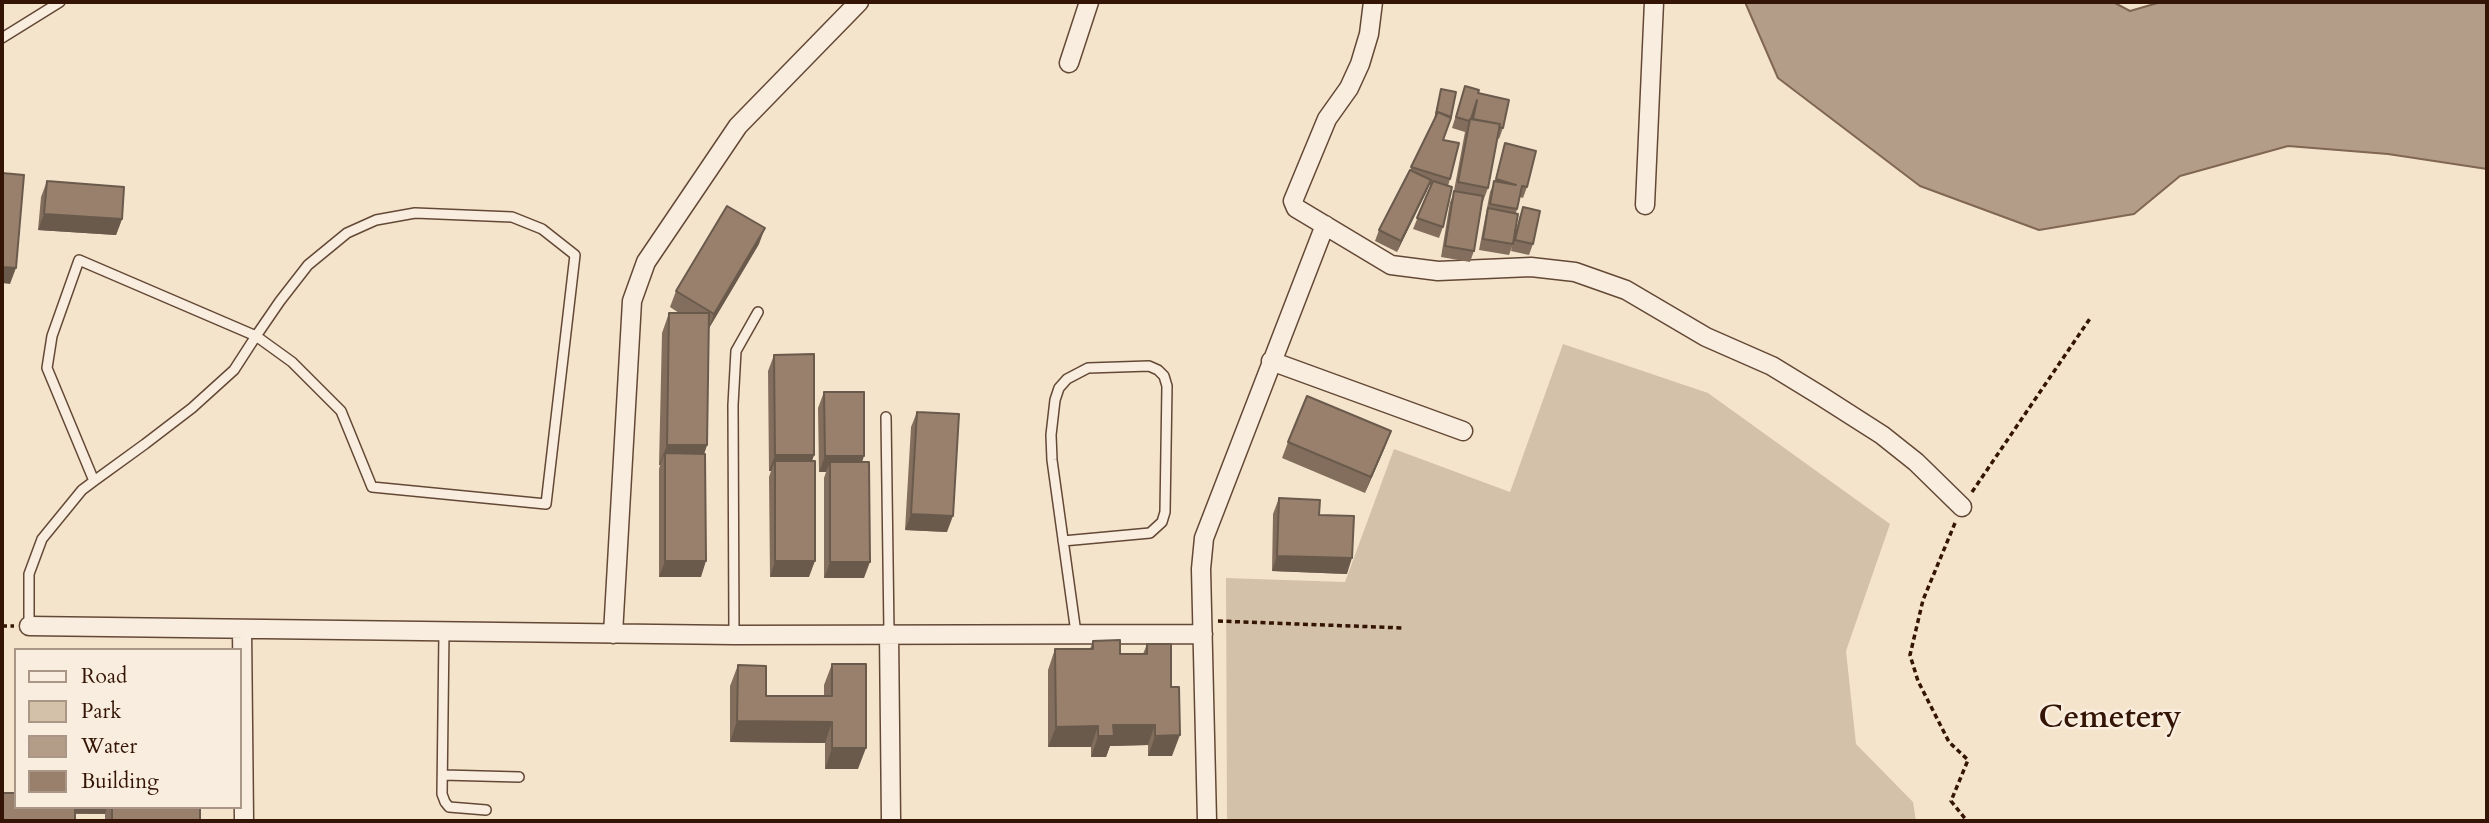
<!DOCTYPE html>
<html>
<head>
<meta charset="utf-8">
<style>
  body { margin:0 }
  #map { position:relative; width:2489px; height:823px; overflow:hidden; background:#f5e4cc; font-family:Cardo,serif }
  canvas { display:block }
  .frame { position:absolute; inset:0; border:4px solid #341404; pointer-events:none }
  .legend { position:absolute; left:14px; top:648px; width:228px; height:161px; box-sizing:border-box; background:#f8edde; border:2px solid #aa9687; margin:0; padding:9px 12px; list-style:none; font-size:21px; color:#341404 }
  .legend li { display:flex; align-items:center; gap:14px; height:35px }
  .legend b { width:35px; border:2px solid #aa9687 }
</style>
</head>
<body>
<div id="map">
<canvas width="2489" height="823"></canvas>
<div class="frame"></div>
<ul class="legend">
<li><b style="height:9px;background:#f8edde"></b>Road</li>
<li><b style="height:19px;background:#d4c1aa"></b>Park</li>
<li><b style="height:19px;background:#b39d88"></b>Water</li>
<li><b style="height:19px;background:#98806c"></b>Building</li>
</ul>
</div>
<script>
const ctx = document.querySelector('canvas').getContext('2d');
ctx.lineJoin = 'round';
function paint(path, color) { ctx.fillStyle = color; ctx.fill(path, 'evenodd'); }
const toPath = rows => new Path2D(rows.map(r => 'M' + r).join(''));
function trace(path, color, width, dash) { ctx.strokeStyle = color; ctx.lineWidth = width; ctx.lineCap = dash ? 'butt' : 'round'; ctx.setLineDash(dash || []); ctx.stroke(path); }
function write(font, color, halo, rows, align = 'center') {
  ctx.font = font + ' Cardo,serif'; ctx.lineWidth = 5; ctx.setLineDash([]); ctx.textBaseline = 'middle'; ctx.strokeStyle = halo; ctx.fillStyle = color; for (const [text, x, y, turn = 0] of rows) {
    ctx.save(); ctx.translate(x, y); ctx.rotate((+turn || 0) * Math.PI / 180); ctx.textAlign = isNaN(turn) ? turn : align; if (halo) ctx.strokeText(text, 0, 0); ctx.fillText(text, 0, 0); ctx.restore();
  }
}
paint(toPath([
  [1563,344,1708,393,1890,524,1846,651,1856,744,1913,802,1916,821,1227,821,1226,578,1345,582,1394,449,1510,492]
]), '#d4c1aa');
const water = toPath([
  [1745,2,2113,2,2130,11,2161,2,2487,2,2487,169,2388,154,2288,146,2180,176,2134,214,2039,230,1920,186,1778,78,1745,2]
]);
paint(water, '#b39d88');
trace(water, '#806653', 2);
const lane = toPath([
  [2,38,60,2],
  [886,417,889,633],
  [1063,541,1150,533,1162,522,1165,512,1167,386,1164,376,1158,370,1149,366,1088,368,1067,379,1059,388,1055,400,1051,435,1052,460,1076,633],
  [29,626,29,574,42,539,82,490,94,481,145,444,192,408,234,370,256,336,280,301,308,265,347,233,376,220,415,213,512,217,542,229,575,255,546,504,372,487,341,411,292,362,256,336,79,260,52,336,47,368,94,481],
  [444,632,442,794,445,802,449,807,486,810],
  [734,635,733,405,736,351,758,312],
  [443,775,519,777]
]);
const street = toPath([
  [1373,2,1369,34,1360,64,1349,88,1327,119,1293,201,1296,208,1391,265,1438,271,1531,267,1575,272,1626,290,1706,337,1772,366,1821,396,1882,435,1916,462,1962,507],
  [1069,63,1089,2],
  [1645,205,1654,2],
  [1271,361,1463,431],
  [29,626,734,635,1203,634],
  [242,629,244,821],
  [889,633,891,821],
  [613,634,632,301,646,262,738,126,859,2],
  [1207,821,1201,569,1204,538,1325,225]
]);
trace(lane, '#644836', 12);
trace(street, '#644836', 21);
trace(toPath([
  [1972,492,2091,317],
  [1955,523,1923,600,1910,655,1918,681,1949,742,1968,760,1951,801,1967,821],
  [1218,621,1404,628],
  [2,626,14,626]
]), '#341404', 3.5, [5, 3.5]);
trace(lane, '#f8edde', 9);
trace(street, '#f8edde', 18);
paint(toPath([
  [1465,86,1478,93,1503,128,1499,139,1497,138,1488,188,1482,204,1474,251,1470,262,1441,257,1450,202,1453,196,1465,132,1452,128],
  [1441,89,1443,140,1450,179,1448,186,1443,227,1439,238,1413,229,1431,185,1429,185,1397,252,1375,241,1379,230,1410,170,1434,119],
  [1505,143,1527,187,1523,198,1520,197,1516,213,1513,244,1509,255,1479,250,1490,192,1495,181],
  [47,181,122,219,116,235,38,230,41,197],
  [1523,207,1533,244,1529,255,1511,251,1519,218],
  [759,244,709,328,707,445,704,454,701,577,659,577,659,469,660,465,659,465,662,333,669,313,679,313,670,307,676,291],
  [774,355,814,455,812,461,809,577,770,577,769,477,771,471,769,471,768,371],
  [824,392,862,462,864,578,824,578,824,478,826,472,819,472,818,408],
  [917,412,947,532,905,530,911,427],
  [1288,442,1385,447,1365,493,1282,458],
  [1279,498,1319,515,1347,574,1272,571,1273,514],
  [1093,641,1120,654,1143,654,1147,644,1172,756,1148,756,1148,745,1110,746,1106,757,1091,757,1091,747,1048,747,1048,670,1055,649,1090,649],
  [832,664,858,769,825,769,825,743,730,742,730,686,738,665,766,696,824,696,824,685],
  [16,790,16,807,200,807,200,821,105,821,105,814,75,814,75,821,2,821,3,793,15,793]
]), '#836e5d');
paint(toPath([
  [1431,180,1427,191,1397,252,1401,241],
  [44,214,122,219,116,235,38,230],
  [765,228,759,244,708,330,714,314],
  [2,267,16,268,10,284,2,283],
  [1391,431,1385,447,1365,493,1371,477],
  [667,445,707,445,700,466,665,453,660,465,659,465],
  [775,455,814,455,808,471,775,461,771,471,769,471],
  [825,456,864,456,859,472,830,462,826,472,819,472],
  [911,514,953,516,947,532,905,530],
  [1277,556,1352,558,1347,574,1272,571],
  [665,561,706,561,701,577,659,577],
  [775,561,815,561,809,577,770,577],
  [830,562,870,562,864,578,824,578],
  [737,721,832,722,825,743,730,742],
  [1113,725,1155,725,1148,745,1110,746,1106,757,1091,757,1098,736],
  [1098,726,1091,747,1048,747,1056,727],
  [1180,735,1172,756,1148,756,1155,736],
  [832,748,866,748,858,769,825,769],
  [70,807,107,807,105,814,67,813]
]), '#6a5a4c');
const building = toPath([
  [1465,86,1479,90,1478,93,1509,100,1503,128,1499,127,1500,124,1473,119,1477,100,1471,119,1470,119,1469,121,1456,117,1465,86],
  [1441,89,1456,92,1451,117,1438,112,1436,114,1441,89],
  [1438,112,1451,118,1443,140,1459,143,1450,179,1411,167,1438,112],
  [1470,119,1500,124,1488,188,1458,182,1470,119],
  [1505,143,1536,151,1527,187,1522,186,1517,209,1490,204,1494,181,1516,185,1496,179,1505,143],
  [1410,170,1431,180,1401,241,1379,230,1410,170],
  [2,173,24,175,16,268,2,267,2,173],
  [47,181,124,187,122,219,44,214,47,181],
  [1433,181,1452,187,1443,227,1417,218,1433,181],
  [1454,191,1483,196,1474,251,1445,246,1454,191],
  [727,206,765,228,714,314,676,291,727,206],
  [1523,207,1540,211,1533,244,1515,240,1523,207],
  [1488,208,1518,214,1513,244,1483,239,1488,208],
  [669,313,709,313,707,445,667,445,669,313],
  [814,354,814,455,775,455,774,355,814,354],
  [824,392,864,392,864,456,825,456,824,392],
  [1307,396,1391,431,1371,477,1288,442,1307,396],
  [917,412,959,414,953,516,911,514,917,412],
  [665,453,705,454,706,561,665,561,665,453],
  [775,461,815,461,815,561,775,561,775,461],
  [830,462,869,462,870,562,830,562,830,462],
  [1279,498,1320,500,1319,515,1354,516,1352,558,1277,556,1279,498],
  [1120,640,1120,654,1147,654,1147,644,1171,644,1171,687,1179,687,1180,735,1155,736,1155,725,1113,725,1114,736,1098,736,1098,726,1056,727,1055,649,1093,649,1093,641,1120,640],
  [832,664,866,664,866,748,832,748,832,722,737,721,738,665,766,666,766,696,832,696,832,664],
  [3,793,16,793,16,807,75,807,75,821,2,821,3,793],
  [112,807,200,807,200,821,112,821,112,807]
]);
paint(building, '#98806c');
trace(building, '#6a5a4c', 2);
write('bold 32px', '#341404', '#f8edde', [
  ["Cemetery",2110,720]
]);
</script>
</body>
</html>
